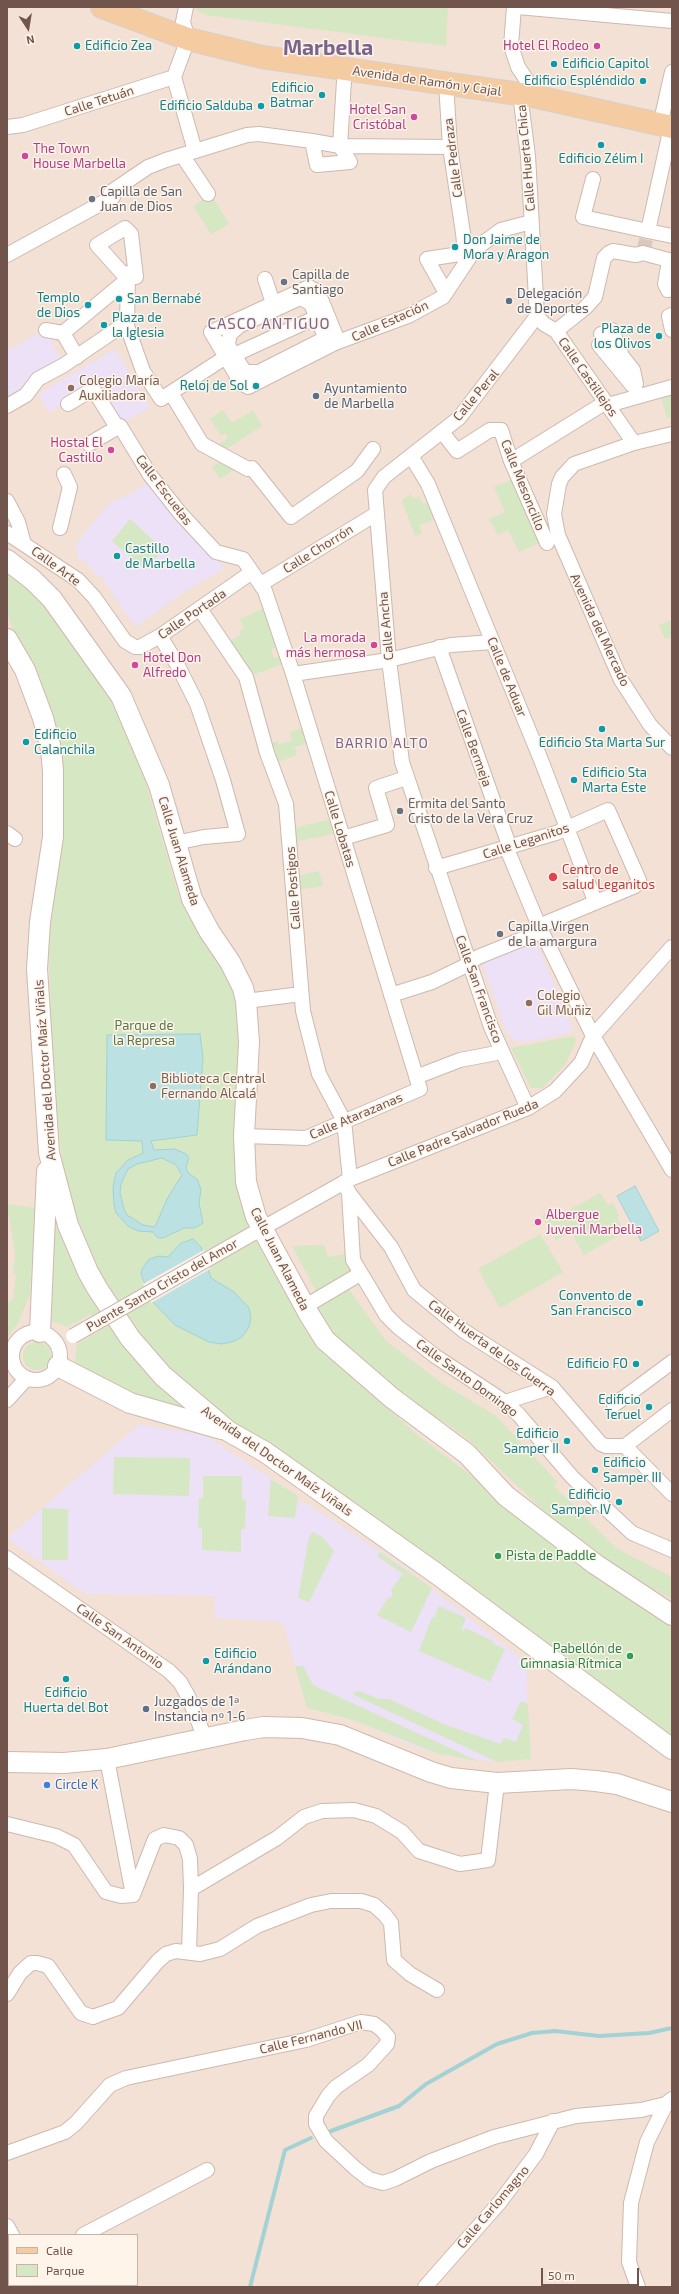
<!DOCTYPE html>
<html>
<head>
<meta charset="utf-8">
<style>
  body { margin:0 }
  #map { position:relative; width:679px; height:2294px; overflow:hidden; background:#fbefe5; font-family:"Exo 2",sans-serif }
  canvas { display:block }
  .frame { position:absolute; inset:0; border:8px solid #71554c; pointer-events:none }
  .legend { position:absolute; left:8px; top:2234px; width:130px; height:52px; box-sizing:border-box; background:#fef4ea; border:1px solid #c6b4ab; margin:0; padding:5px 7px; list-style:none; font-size:12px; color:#71554c }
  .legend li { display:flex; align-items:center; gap:8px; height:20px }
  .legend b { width:20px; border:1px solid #c6b4ab }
  .north { position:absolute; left:8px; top:8px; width:40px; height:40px; -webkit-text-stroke:3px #fef4ea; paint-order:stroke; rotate:168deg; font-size:11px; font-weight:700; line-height:16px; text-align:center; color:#71554c }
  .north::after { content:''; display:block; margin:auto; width:14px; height:18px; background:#71554c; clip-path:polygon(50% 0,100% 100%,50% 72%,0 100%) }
  .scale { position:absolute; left:541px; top:2268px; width:98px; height:18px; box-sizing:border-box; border:2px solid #71554c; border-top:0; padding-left:5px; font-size:12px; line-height:14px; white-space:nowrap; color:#71554c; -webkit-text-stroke:3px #fef4ea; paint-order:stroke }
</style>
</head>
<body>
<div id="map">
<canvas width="679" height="2294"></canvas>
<div class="frame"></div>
<ul class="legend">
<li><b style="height:5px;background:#f5cca1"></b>Calle</li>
<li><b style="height:11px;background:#d6e7c4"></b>Parque</li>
</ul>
<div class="north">N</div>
<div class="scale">50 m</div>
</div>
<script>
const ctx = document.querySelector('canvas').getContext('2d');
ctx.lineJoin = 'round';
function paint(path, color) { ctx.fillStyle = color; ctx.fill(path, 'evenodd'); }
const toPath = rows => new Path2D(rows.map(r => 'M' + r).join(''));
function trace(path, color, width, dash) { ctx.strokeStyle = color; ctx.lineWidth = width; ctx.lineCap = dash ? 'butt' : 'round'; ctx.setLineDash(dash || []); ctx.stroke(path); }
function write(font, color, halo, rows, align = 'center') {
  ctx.font = font + ' "Exo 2",sans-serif'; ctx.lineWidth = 3; ctx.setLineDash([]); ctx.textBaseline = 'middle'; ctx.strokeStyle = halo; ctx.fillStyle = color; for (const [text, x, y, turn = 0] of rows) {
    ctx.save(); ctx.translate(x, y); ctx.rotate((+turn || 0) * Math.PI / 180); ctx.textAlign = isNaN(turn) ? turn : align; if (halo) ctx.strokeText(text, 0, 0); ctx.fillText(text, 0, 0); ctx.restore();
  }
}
paint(toPath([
  [7,7,672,7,672,2287,7,2287],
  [9,2235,137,2235,137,2285,9,2285]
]), '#f2e1d4');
paint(toPath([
  [47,332,63,363,21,386,24,393,7,402,7,382,9,381,7,377,7,351,37,334],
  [115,349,150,407,120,425,95,386,49,412,38,394],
  [148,483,225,568,187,590,135,627,99,574,96,575,83,559,81,561,78,559,77,550,74,546,112,500,113,502,126,496],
  [535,940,574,1030,562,1035,525,1042,514,1040,505,1029,483,965,484,962],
  [140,1424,206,1436,298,1496,298,1502,306,1503,401,1565,526,1662,531,1759,497,1762,450,1757,416,1747,350,1719,307,1708,283,1622,215,1618,214,1596,85,1594,7,1538]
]), '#ece1f7');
paint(toPath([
  [195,7,448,7,446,46,206,15,199,12],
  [211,194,229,224,211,234,193,206],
  [672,393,672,417,667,418,661,396],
  [223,410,232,423,253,410,262,426,222,452,214,448,228,438,225,433,221,436,210,419],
  [222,461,237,468,220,479,212,467],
  [514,479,544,541,519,552,508,530,498,535,489,519,505,512,494,487],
  [411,494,413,499,419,496,423,504,431,500,438,518,419,525,422,533,415,536,402,500],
  [130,519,163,549,146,570,112,541],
  [7,570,48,606,112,699,138,756,179,897,190,919,222,969,234,992,238,1020,249,1225,257,1243,295,1310,317,1342,416,1434,672,1626,672,1735,648,1721,246,1432,178,1376,151,1349,102,1284,78,1225,64,1174,56,1107,51,1031,49,946,62,822,63,769,59,741,54,717,36,669,12,627,7,612],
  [266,607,279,646,271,649,274,658,282,656,285,663,250,676,228,642,241,635,239,631,244,628,240,619],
  [672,620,672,636,665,639,659,625],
  [305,727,310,743,295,747,297,755,275,763,268,744,278,741,279,744,292,741,290,732],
  [333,819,338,833,293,842,292,828],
  [319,871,323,886,296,890,297,876],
  [574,1036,576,1041,565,1065,542,1088,531,1088,511,1048],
  [600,1193,608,1205,613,1203,619,1216,617,1218,625,1232,584,1255,571,1232,556,1240,542,1216,557,1209,560,1215],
  [7,1204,35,1208,30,1294,18,1323,7,1337,7,1306,8,1303,13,1299,16,1275,13,1273,15,1255],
  [53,1206,130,1353,141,1366,188,1408,189,1412,130,1393,79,1366,75,1361,77,1344,100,1331,91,1314,67,1327,50,1320],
  [540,1234,563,1272,500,1308,478,1269],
  [324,1245,328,1257,345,1254,353,1271,317,1293,292,1246],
  [348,1288,386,1341,443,1384,496,1416,558,1483,554,1486,616,1548,672,1577,672,1599,619,1571,564,1530,470,1441,449,1425,411,1402,339,1342,316,1307],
  '23 1356a14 14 0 1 1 28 0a14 14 0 1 1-28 0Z',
  [114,1457,190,1458,189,1496,113,1494],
  [203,1476,242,1476,242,1499,246,1500,245,1529,241,1529,241,1552,202,1550,202,1528,198,1528,199,1498,203,1498],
  [271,1479,298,1496,295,1518,268,1516],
  [42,1508,68,1509,68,1560,42,1560],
  [313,1532,322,1537,334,1551,309,1602,298,1598,309,1537],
  [380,1552,432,1588,411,1632,377,1615,388,1598,393,1596,391,1590,403,1574,377,1556],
  [439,1606,466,1618,461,1630,464,1631,465,1628,493,1641,492,1643,505,1649,490,1682,419,1651,432,1617,434,1618],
  [295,1666,303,1666,313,1685,478,1761,439,1754,350,1719,307,1708],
  [359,1691,379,1699,389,1699,446,1725,501,1744,504,1738,516,1742,523,1725,512,1719,521,1701,528,1704,531,1759,497,1762,354,1695,355,1692]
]), '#d6e7c4');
const water = toPath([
  [200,1034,203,1058,197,1135,151,1141,154,1150,175,1149,186,1154,189,1158,186,1167,188,1173,197,1179,201,1189,199,1203,203,1223,195,1228,184,1228,163,1238,158,1238,153,1232,138,1231,128,1226,116,1213,114,1205,113,1187,116,1173,128,1160,143,1153,142,1141,106,1140,107,1035,200,1034],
  [162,1158,176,1165,182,1175,167,1199,155,1227,143,1225,127,1215,124,1209,120,1193,121,1184,128,1169,137,1164,162,1158],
  [635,1186,659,1231,641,1241,617,1196,635,1186],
  [193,1239,201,1247,211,1278,234,1292,249,1308,251,1318,249,1327,242,1337,232,1342,221,1344,209,1342,175,1325,151,1300,141,1274,142,1269,149,1259,159,1256,168,1257,181,1243,193,1239]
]);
paint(water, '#bbe1e3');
trace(water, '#a2d2d4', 1);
paint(toPath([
  [204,1250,210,1269,151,1303,143,1284]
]), '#fbefe5');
trace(toPath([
  [331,2131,399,2106,426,2084,497,2044,532,2033,555,2031,599,2036,649,2033,672,2028],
  [250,2287,285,2150,311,2138]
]), '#a2d2d4', 4);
trace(toPath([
  [643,253,648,231]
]), '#d8c8bf', 14, [14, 7]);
const street = toPath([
  [514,7,511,46,518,67,528,82],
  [518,7,672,21],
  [174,77,195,151],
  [174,77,188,39,183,22,186,7],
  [344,81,340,146,450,147],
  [446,83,450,147,463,233,464,243,473,252],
  [520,94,528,156,537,316,544,324,556,331,634,443],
  [663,112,672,72],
  [7,127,23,125,174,77],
  [671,127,648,231,672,236],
  [312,141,340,146,350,162,317,165,312,141],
  [182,155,208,194],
  [593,179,583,217,648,231],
  [111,192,148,167,166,160,247,135,259,134,312,141],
  [125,228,131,234,136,277,123,274,97,245,125,228],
  [7,255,113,197],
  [669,261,665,284,668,290,672,289],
  [265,279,271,297,279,307],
  [446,293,427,259,473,252],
  [298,299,303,299,311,304,324,334,322,340,259,372,245,372,230,349,228,344,230,334,239,326,298,299],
  [672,315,669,316,672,330],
  [127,326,128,273],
  [46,330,63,333,128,279],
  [612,330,622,356,633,370,636,384,632,385,599,345,609,342,601,334,612,330],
  [556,331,585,308,595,297,604,258,609,253,613,251,636,255,643,253,672,261],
  [63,333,77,357],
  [335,343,338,341,318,292,309,287,211,332,241,383,248,387,335,343,408,316,443,297,475,249,501,230,531,222],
  [234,355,317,317],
  [171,393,202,444,248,469,252,468,291,517,357,471,373,449],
  [68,404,93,389,117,427],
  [608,405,672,387],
  [7,406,26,395,38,379,64,365,123,325,127,326,143,371,161,399,232,353],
  [442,432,457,451,490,430,501,430,511,461,547,543],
  [672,434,634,443,574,464,562,477,559,484,554,514,558,535,621,680,650,725,672,748],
  [89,444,120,426,150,475,180,513,216,552,243,559,265,591,293,674,420,1089,306,1138,244,1136],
  [411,456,428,484,541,760,595,901],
  [516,458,606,402],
  [7,501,18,522,24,544],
  [60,528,70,487,64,474],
  [7,533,78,580,94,597,125,641,135,647,140,647,160,636,252,572],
  [261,584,376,514],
  [200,609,246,677,267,753,286,804,303,1011,319,1074,344,1121,350,1179],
  [160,636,177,664,197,704,223,780,238,834,204,837,175,843],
  [439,647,510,848],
  [293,674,389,660,451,645,493,642],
  [7,833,15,839],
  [343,838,387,825,376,788,406,778],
  [507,849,539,926,593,1036,672,1170],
  [391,995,432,982,463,967,478,957,535,934,539,926,635,886,639,880,608,810,556,833,436,868],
  [246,1001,301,994],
  [416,1077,460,1060,502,1052],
  [528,1108,491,1027,402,762,389,660,375,490,384,477,459,418,537,316],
  [344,1182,349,1193,353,1260,386,1315,398,1327,435,1356,505,1402,519,1415,572,1477,632,1533,672,1550],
  [349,1193,391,1247,414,1290,464,1331,552,1387,601,1444,606,1446,625,1446,672,1494],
  [254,1233,350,1179,528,1108,555,1091,581,1063,593,1036,672,947],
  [304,1307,360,1274],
  '12 1356a24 24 0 1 1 48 0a24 24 0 1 1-48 0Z',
  [7,1400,27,1378],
  [505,1402,552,1387],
  [614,1405,672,1362],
  [625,1446,672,1410],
  [7,1558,169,1671,180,1682,188,1696,205,1738],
  [107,1759,133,1895],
  [7,1824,56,1836,74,1845,106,1892,121,1896,133,1895,155,1839,164,1835,179,1838,186,1845,190,1859,191,1889,189,1952],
  [191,1889,277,1838,304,1817,322,1811,354,1810,376,1816,402,1832,419,1851,460,1864,488,1860,497,1783],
  [7,1994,20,1973,31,1963,37,1963,48,1966,81,2013,93,2017,98,2015,118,2008,158,1961,166,1954,176,1951,200,1954,220,1949,257,1926,311,1905,331,1901,361,1901,374,1905,385,1915,391,1923,394,1960,410,1974,437,1990],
  [7,2153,65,2132,76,2123,110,2085,126,2078,306,2040,361,2022,374,2024,382,2030,388,2037,387,2044,368,2065,336,2087,328,2096,316,2116,316,2124,326,2141,356,2169,369,2179,383,2183,395,2179,431,2161,494,2137,576,2116,641,2110,666,2104,672,2099],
  [7,2226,12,2235],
  [83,2235,207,2170],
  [7,2275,9,2274],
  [425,2287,500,2202,536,2154,553,2121],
  [638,2287,629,2262,631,2203,647,2142,666,2104]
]);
const secondary = toPath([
  [7,560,33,580,52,599,121,696,159,785,192,899,209,931,230,962,243,988,246,1001,249,1042,244,1136,246,1182,256,1217,310,1316,325,1340,392,1398,467,1454,506,1496,595,1564,672,1615],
  [7,639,25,670,43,718,51,749,53,771,53,837,40,922,37,969,49,1153,68,1225,88,1272,97,1288,130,1338,163,1376,228,1431,265,1452,437,1574,672,1749],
  [40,1332,47,1171],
  [58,1366,130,1403,221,1429],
  [7,1762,64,1763,107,1759,245,1730,264,1727,302,1728,340,1735,431,1772,451,1778,497,1783,571,1779,596,1781,617,1784,672,1802]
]);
const primary = toPath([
  [102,7,188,39,262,57,533,96,672,127]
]);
trace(street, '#cdb9af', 16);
trace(secondary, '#d0b8ac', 22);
trace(primary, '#d7cfcd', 24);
trace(street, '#fff', 14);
trace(secondary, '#fff', 20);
trace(primary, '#f5cca1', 22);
const streetBridge = toPath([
  [73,1336,252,1234]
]);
trace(streetBridge, '#cdb9af', 16, []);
trace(streetBridge, '#fff', 14);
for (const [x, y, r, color] of [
  [77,46,4,"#0f9aa8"],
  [597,46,4,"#d1479c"],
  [554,64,4,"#0f9aa8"],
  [643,81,4,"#0f9aa8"],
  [322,95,4,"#0f9aa8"],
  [261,106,4,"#0f9aa8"],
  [414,117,4,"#d1479c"],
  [601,145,4,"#0f9aa8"],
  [25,156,4,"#d1479c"],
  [92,199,4,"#6b7280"],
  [455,247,4,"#0f9aa8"],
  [284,282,4,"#6b7280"],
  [119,299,4,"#0f9aa8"],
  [509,301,4,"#5c6f8a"],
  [88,305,4,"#0f9aa8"],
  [104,325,4,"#0f9aa8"],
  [659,336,4,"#0f9aa8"],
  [256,386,4,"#0f9aa8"],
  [71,388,4,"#8d6e63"],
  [316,396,4,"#5c6f8a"],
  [111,450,4,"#d1479c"],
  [117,556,4,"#0f9aa8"],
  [374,645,4,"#d1479c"],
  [135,665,4,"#d1479c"],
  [602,729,4,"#0f9aa8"],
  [26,742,4,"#0f9aa8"],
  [574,780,4,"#0f9aa8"],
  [400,811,4,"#6b7280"],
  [553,877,5,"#e0444e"],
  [500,934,4,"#6b7280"],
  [529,1003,4,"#8d6e63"],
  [153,1086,4,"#8d6e63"],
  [538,1222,4,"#d1479c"],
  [640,1303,4,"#0f9aa8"],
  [636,1364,4,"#0f9aa8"],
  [649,1407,4,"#0f9aa8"],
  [567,1441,4,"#0f9aa8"],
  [595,1470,4,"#0f9aa8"],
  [619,1502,4,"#0f9aa8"],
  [498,1556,4,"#2e9e5b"],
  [630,1656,4,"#2e9e5b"],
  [206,1661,4,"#0f9aa8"],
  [66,1679,4,"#0f9aa8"],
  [146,1709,4,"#5c6f8a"],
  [47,1785,4,"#3f7fe0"]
]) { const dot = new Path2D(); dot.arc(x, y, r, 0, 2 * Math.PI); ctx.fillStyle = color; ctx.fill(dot); trace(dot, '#fef4ea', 1.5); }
write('13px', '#0d838f', '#fef4ea', [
  ["Edificio Zea",85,46,"left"],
  ["Edificio Capitol",562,64,"left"],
  ["Edificio Espléndido",635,81],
  ["Edificio",314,88],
  ["Batmar",314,103],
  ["Edificio Salduba",253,106],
  ["Edificio Zélim I",601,159,"center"],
  ["Don Jaime de",463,240,"left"],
  ["Mora y Aragon",463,255,"left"],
  ["Templo",80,298],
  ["de Dios",80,313],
  ["San Bernabé",127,299,"left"],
  ["Plaza de",112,318,"left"],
  ["la Iglesia",112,333,"left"],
  ["Plaza de",651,329],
  ["los Olivos",651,344],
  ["Reloj de Sol",248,386],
  ["Castillo",125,549,"left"],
  ["de Marbella",125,564,"left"],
  ["Edificio",34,735,"left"],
  ["Calanchila",34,750,"left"],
  ["Edificio Sta Marta Sur",602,743,"center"],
  ["Edificio Sta",582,773,"left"],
  ["Marta Este",582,788,"left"],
  ["Convento de",632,1296],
  ["San Francisco",632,1311],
  ["Edificio FO",628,1364],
  ["Edificio",641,1400],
  ["Teruel",641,1415],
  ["Edificio",559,1434],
  ["Samper II",559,1449],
  ["Edificio",603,1463,"left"],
  ["Samper III",603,1478,"left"],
  ["Edificio",611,1495],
  ["Samper IV",611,1510],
  ["Edificio",214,1654,"left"],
  ["Arándano",214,1669,"left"],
  ["Edificio",66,1693,"center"],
  ["Huerta del Bot",66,1708,"center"]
], 'right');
write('13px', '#b23c85', '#fef4ea', [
  ["Hotel El Rodeo",589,46],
  ["Hotel San",406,110],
  ["Cristóbal",406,125],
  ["The Town",33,149,"left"],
  ["House Marbella",33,164,"left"],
  ["Hostal El",103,443],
  ["Castillo",103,458],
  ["La morada",366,638],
  ["más hermosa",366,653],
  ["Hotel Don",143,658,"left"],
  ["Alfredo",143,673,"left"],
  ["Albergue",546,1215,"left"],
  ["Juvenil Marbella",546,1230,"left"]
], 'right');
write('13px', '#71554c', '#fef4ea', [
  ["Avenida de Ramón y Cajal",427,81,8],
  ["Calle Tetuán",99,101,-18],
  ["Calle Pedraza",453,158,-97],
  ["Calle Huerta Chica",526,158,-95],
  ["Calle Estación",390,321,-24],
  ["Calle Castillejos",588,377,55],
  ["Calle Peral",476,395,-50],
  ["Calle Mesoncillo",523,485,68],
  ["Calle Escuelas",164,490,53],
  ["Calle Chorrón",318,549,-32],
  ["Calle Arte",56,566,36],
  ["Calle Portada",192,614,-34],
  ["Calle Ancha",386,626,-95],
  ["Avenida del Mercado",600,630,65],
  ["Calle de Aduar",507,677,68],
  ["Calle Bermeja",474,748,70],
  ["Calle Lobatas",340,829,73],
  ["Calle Leganitos",526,841,-18],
  ["Calle Juan Alameda",179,851,73],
  ["Calle Postigos",293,888,-94],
  ["Calle San Francisco",479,989,70],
  ["Avenida del Doctor Maíz Viñals",45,1070,-94],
  ["Calle Atarazanas",356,1116,-23],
  ["Calle Padre Salvador Rueda",463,1133,-22],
  ["Calle Juan Alameda",280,1259,63],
  ["Puente Santo Cristo del Amor",162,1285,-30],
  ["Calle Huerta de los Guerra",492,1348,36],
  ["Calle Santo Domingo",467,1378,36],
  ["Avenida del Doctor Maíz Viñals",277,1461,35],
  ["Calle San Antonio",120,1636,35],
  ["Calle Fernando VII",311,2037,-14],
  ["Calle Carlomagno",493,2207,-50]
]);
write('13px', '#5b616d', '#fef4ea', [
  ["Capilla de San",100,192],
  ["Juan de Dios",100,207],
  ["Capilla de",292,275],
  ["Santiago",292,290],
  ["Ermita del Santo",408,804],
  ["Cristo de la Vera Cruz",408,819],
  ["Capilla Virgen",508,927],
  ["de la amargura",508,942]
], 'left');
write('13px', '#4e5e75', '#fef4ea', [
  ["Delegación",517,294],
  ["de Deportes",517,309],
  ["Ayuntamiento",324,389],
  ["de Marbella",324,404],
  ["Juzgados de 1ª",154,1702],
  ["Instancia nº 1-6",154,1717]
], 'left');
write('13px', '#785e54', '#fef4ea', [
  ["Colegio María",79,381],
  ["Auxiliadora",79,396],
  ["Colegio",537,996],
  ["Gil Muñiz",537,1011],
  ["Biblioteca Central",161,1079],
  ["Fernando Alcalá",161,1094]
], 'left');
write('13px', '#be3a42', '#fef4ea', [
  ["Centro de",562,870],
  ["salud Leganitos",562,885]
], 'left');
write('13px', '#597744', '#fef4ea', [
  ["Parque de",144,1026],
  ["la Represa",144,1041]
]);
write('13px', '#27864d', '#fef4ea', [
  ["Pista de Paddle",506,1556],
  ["Pabellón de",622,1649,"right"],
  ["Gimnasia Rítmica",622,1664,"right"]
], 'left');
write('13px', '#366cbe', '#fef4ea', [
  ["Circle K",55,1785]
], 'left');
ctx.letterSpacing = '1px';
write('14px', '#7a648d', '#fef4ea', [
  ["BARRIO ALTO",382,743]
]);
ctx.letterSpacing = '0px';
ctx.letterSpacing = '1px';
write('15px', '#7a648d', '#fef4ea', [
  ["CASCO ANTIGUO",269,324]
]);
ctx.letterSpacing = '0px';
write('bold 21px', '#7a648d', '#fef4ea', [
  ["Marbella",328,48]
]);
</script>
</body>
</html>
